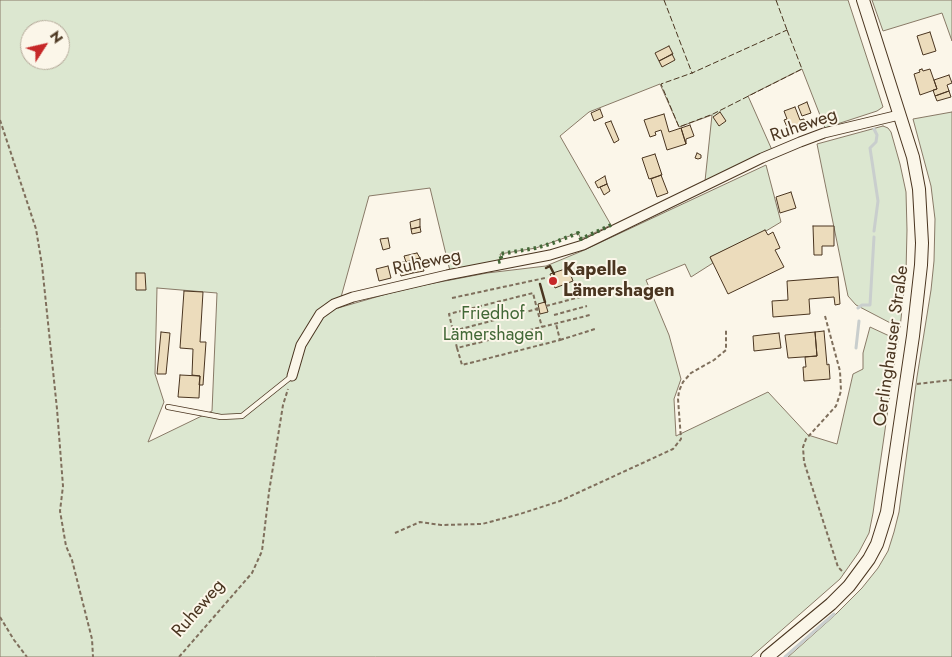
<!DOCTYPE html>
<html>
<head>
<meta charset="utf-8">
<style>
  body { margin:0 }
  #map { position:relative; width:952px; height:657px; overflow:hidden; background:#fbf6e9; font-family:Jost,sans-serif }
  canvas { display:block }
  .north { position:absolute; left:20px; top:20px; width:50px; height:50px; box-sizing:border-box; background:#fbf6e9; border:1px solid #b4a999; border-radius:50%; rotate:55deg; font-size:14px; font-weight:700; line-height:20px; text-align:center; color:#4a3520 }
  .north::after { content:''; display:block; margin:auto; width:18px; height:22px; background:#c62828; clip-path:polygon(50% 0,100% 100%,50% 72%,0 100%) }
</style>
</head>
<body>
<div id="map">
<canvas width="952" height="657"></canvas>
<div class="north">N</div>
</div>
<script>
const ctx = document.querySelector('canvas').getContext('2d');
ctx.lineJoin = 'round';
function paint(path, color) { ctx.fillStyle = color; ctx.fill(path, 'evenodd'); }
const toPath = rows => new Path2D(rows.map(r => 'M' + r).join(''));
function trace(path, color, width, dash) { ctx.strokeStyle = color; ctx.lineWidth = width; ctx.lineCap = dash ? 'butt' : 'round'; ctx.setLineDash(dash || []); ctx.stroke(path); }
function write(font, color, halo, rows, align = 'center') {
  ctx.font = font + ' Jost,sans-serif'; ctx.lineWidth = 4; ctx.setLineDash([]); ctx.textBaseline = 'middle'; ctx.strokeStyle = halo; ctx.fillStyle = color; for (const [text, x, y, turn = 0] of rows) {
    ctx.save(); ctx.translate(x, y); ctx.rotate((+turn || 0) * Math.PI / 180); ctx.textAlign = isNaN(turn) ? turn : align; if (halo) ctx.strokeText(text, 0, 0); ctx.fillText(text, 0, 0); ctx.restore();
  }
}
const green = toPath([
  [0,0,848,0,883,107,877,111,825,128,802,69,748,96,772,150,705,181,712,115,679,127,660,84,589,112,560,136,611,225,581,239,578,233,536,248,500,254,502,261,450,271,430,188,369,196,338,308,390,293,424,285,487,273,546,266,582,251,766,165,781,222,766,231,710,257,713,263,691,277,685,264,646,280,669,335,681,379,674,399,676,436,768,392,808,435,837,444,853,374,863,369,863,353,870,327,898,340,873,513,869,533,859,552,840,579,751,657,0,657,0,0],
  [30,30,60,30,60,60,30,60,30,30],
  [157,288,217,293,212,411,148,442,164,402,155,374,157,288],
  [872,0,952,0,952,41,942,13,883,31,872,0],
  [952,112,952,657,788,657,835,615,862,588,878,568,888,551,894,532,899,512,917,377,931,290,934,261,935,219,931,186,913,119,952,112],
  [883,126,888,128,891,132,900,164,906,192,907,230,906,272,900,328,856,305,848,296,817,144,883,126]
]);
paint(green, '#dce7d0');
trace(green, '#887966', 1);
trace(toPath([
  [874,129,877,135,876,142,870,148,878,201,874,231],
  [858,308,862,305,870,305,874,237],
  [856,348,859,321],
  [785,657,834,614]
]), '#c9cecd', 3);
const building = toPath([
  [930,32,936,51,923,55,917,36,930,32],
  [669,46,673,54,659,61,655,53,669,46],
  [672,54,675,60,662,67,659,61,672,54],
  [922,69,923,71,930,69,937,89,920,95,914,74,920,72,919,70,922,69],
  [949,75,952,83,947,85,949,91,935,96,933,90,937,89,934,80,949,75],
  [949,91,951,97,937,101,935,96,949,91],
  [807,102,811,113,802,116,798,106,807,102],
  [795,107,800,120,804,119,806,125,792,131,789,125,787,127,784,120,787,119,784,111,795,107],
  [600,109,603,117,594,121,591,113,600,109],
  [720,112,726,121,719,126,713,117,720,112],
  [664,114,669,132,681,128,686,144,667,150,661,130,655,132,656,135,650,137,644,120,664,114],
  [611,121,619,140,614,143,605,123,611,121],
  [690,125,694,136,686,139,686,144,681,128,690,125],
  [697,153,701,155,701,158,698,159,695,158,697,153],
  [655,154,662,175,649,179,642,158,655,154],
  [661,175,668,193,657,197,651,179,661,175],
  [605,176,607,184,598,188,595,182,605,176],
  [607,184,610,191,604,195,600,187,607,184],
  [791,192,796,208,780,213,776,197,791,192],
  [420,219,420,227,411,229,410,222,420,219],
  [813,226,834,226,834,246,822,246,822,255,814,255,813,226],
  [420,227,421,232,412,234,411,229,420,227],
  [765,230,768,235,773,232,780,248,775,250,784,267,728,294,710,257,765,230],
  [388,238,390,248,383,250,380,239,388,238],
  [417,253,420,258,406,262,404,256,417,253],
  [420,258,424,271,413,273,410,261,420,258],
  [410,261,413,273,401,276,398,263,410,261],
  [388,266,391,278,379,281,376,269,388,266],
  [568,268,573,281,555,288,550,274,568,268],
  [136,273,145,273,146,290,136,290,136,273],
  [838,277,840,304,835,305,834,297,809,299,810,314,773,317,772,301,788,300,787,281,838,277],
  [184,291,203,292,200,342,206,342,203,385,199,385,200,376,192,375,193,349,180,348,184,291],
  [545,302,548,312,540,314,538,304,545,302],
  [824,331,827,365,829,364,830,379,804,381,803,367,806,367,805,357,817,356,815,332,824,331],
  [161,332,170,333,166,374,157,374,161,332],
  [815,332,817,356,788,358,785,335,815,332],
  [779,333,781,348,754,351,753,336,779,333],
  [180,375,200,376,199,398,178,397,180,375]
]);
paint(building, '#ecdcbc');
trace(building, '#4a3520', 1);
const lane = toPath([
  [168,407,221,417,242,416,292,376]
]);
const street = toPath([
  [292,376,301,345,320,314,334,304,353,297,447,275,550,255,583,245,762,158,800,142,824,133,899,115]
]);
const secondary = toPath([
  [767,657,831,604,849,586,869,559,877,544,887,512,913,336,921,265,922,243,919,189,913,157,863,0]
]);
trace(lane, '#4a3520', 6);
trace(street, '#4a3520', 11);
trace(secondary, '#4a3520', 14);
trace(toPath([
  [0,120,36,229,42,265,57,409,63,486,60,511,66,546,72,560,92,639,93,657],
  [452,298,545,278],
  [546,306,584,296],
  [539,308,537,309,542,327],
  [554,315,587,306],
  [825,316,840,371,841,391,836,406,806,439,803,447,804,462,838,567,844,573],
  [453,331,537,309,533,293,449,314,457,348,590,315],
  [560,340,595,329],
  [457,348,462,365,560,340,556,324],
  [917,384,952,380],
  [395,533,420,522,441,525,482,524,520,514,560,501,673,449,681,439,678,399,679,391,683,382,691,373,714,360,726,350,726,329],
  [0,617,14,640,27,657],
  [179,657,252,573,262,551,269,492,283,405,288,389]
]), '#7f6f5c', 2, [4, 2.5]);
trace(lane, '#fbf6e9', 4.5);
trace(street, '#fbf6e9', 9);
trace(secondary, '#fbf6e9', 12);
trace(toPath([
  [498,262,502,261,500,254,536,248,553,243,578,233,581,239,611,225]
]), '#436837', 4, [2.5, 4]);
trace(toPath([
  [664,0,692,73,693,73],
  [776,0,787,30],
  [787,30,802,69,713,114,679,127,661,84,692,73,787,30]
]), '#4a3520', 1, [6, 2.5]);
trace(toPath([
  [546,268,550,266,554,274],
  [540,284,545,302]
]), '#4a3520', 2.5);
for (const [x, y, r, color] of [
  [553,281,5,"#c62828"]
]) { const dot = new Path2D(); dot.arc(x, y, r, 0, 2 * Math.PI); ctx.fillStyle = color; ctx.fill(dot); trace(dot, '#fbf6e9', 2); }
write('18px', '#4a3520', '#fbf6e9', [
  ["Ruheweg",804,126,-19],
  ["Ruheweg",427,263,-12],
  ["Oerlinghauser Straße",892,346,-82],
  ["Ruheweg",199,609,-49]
]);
write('bold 18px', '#4a3520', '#fbf6e9', [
  ["Kapelle",563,271],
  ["Lämershagen",563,292]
], 'left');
write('18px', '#436837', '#fbf6e9', [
  ["Friedhof",493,315],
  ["Lämershagen",493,336]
]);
</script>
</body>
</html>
